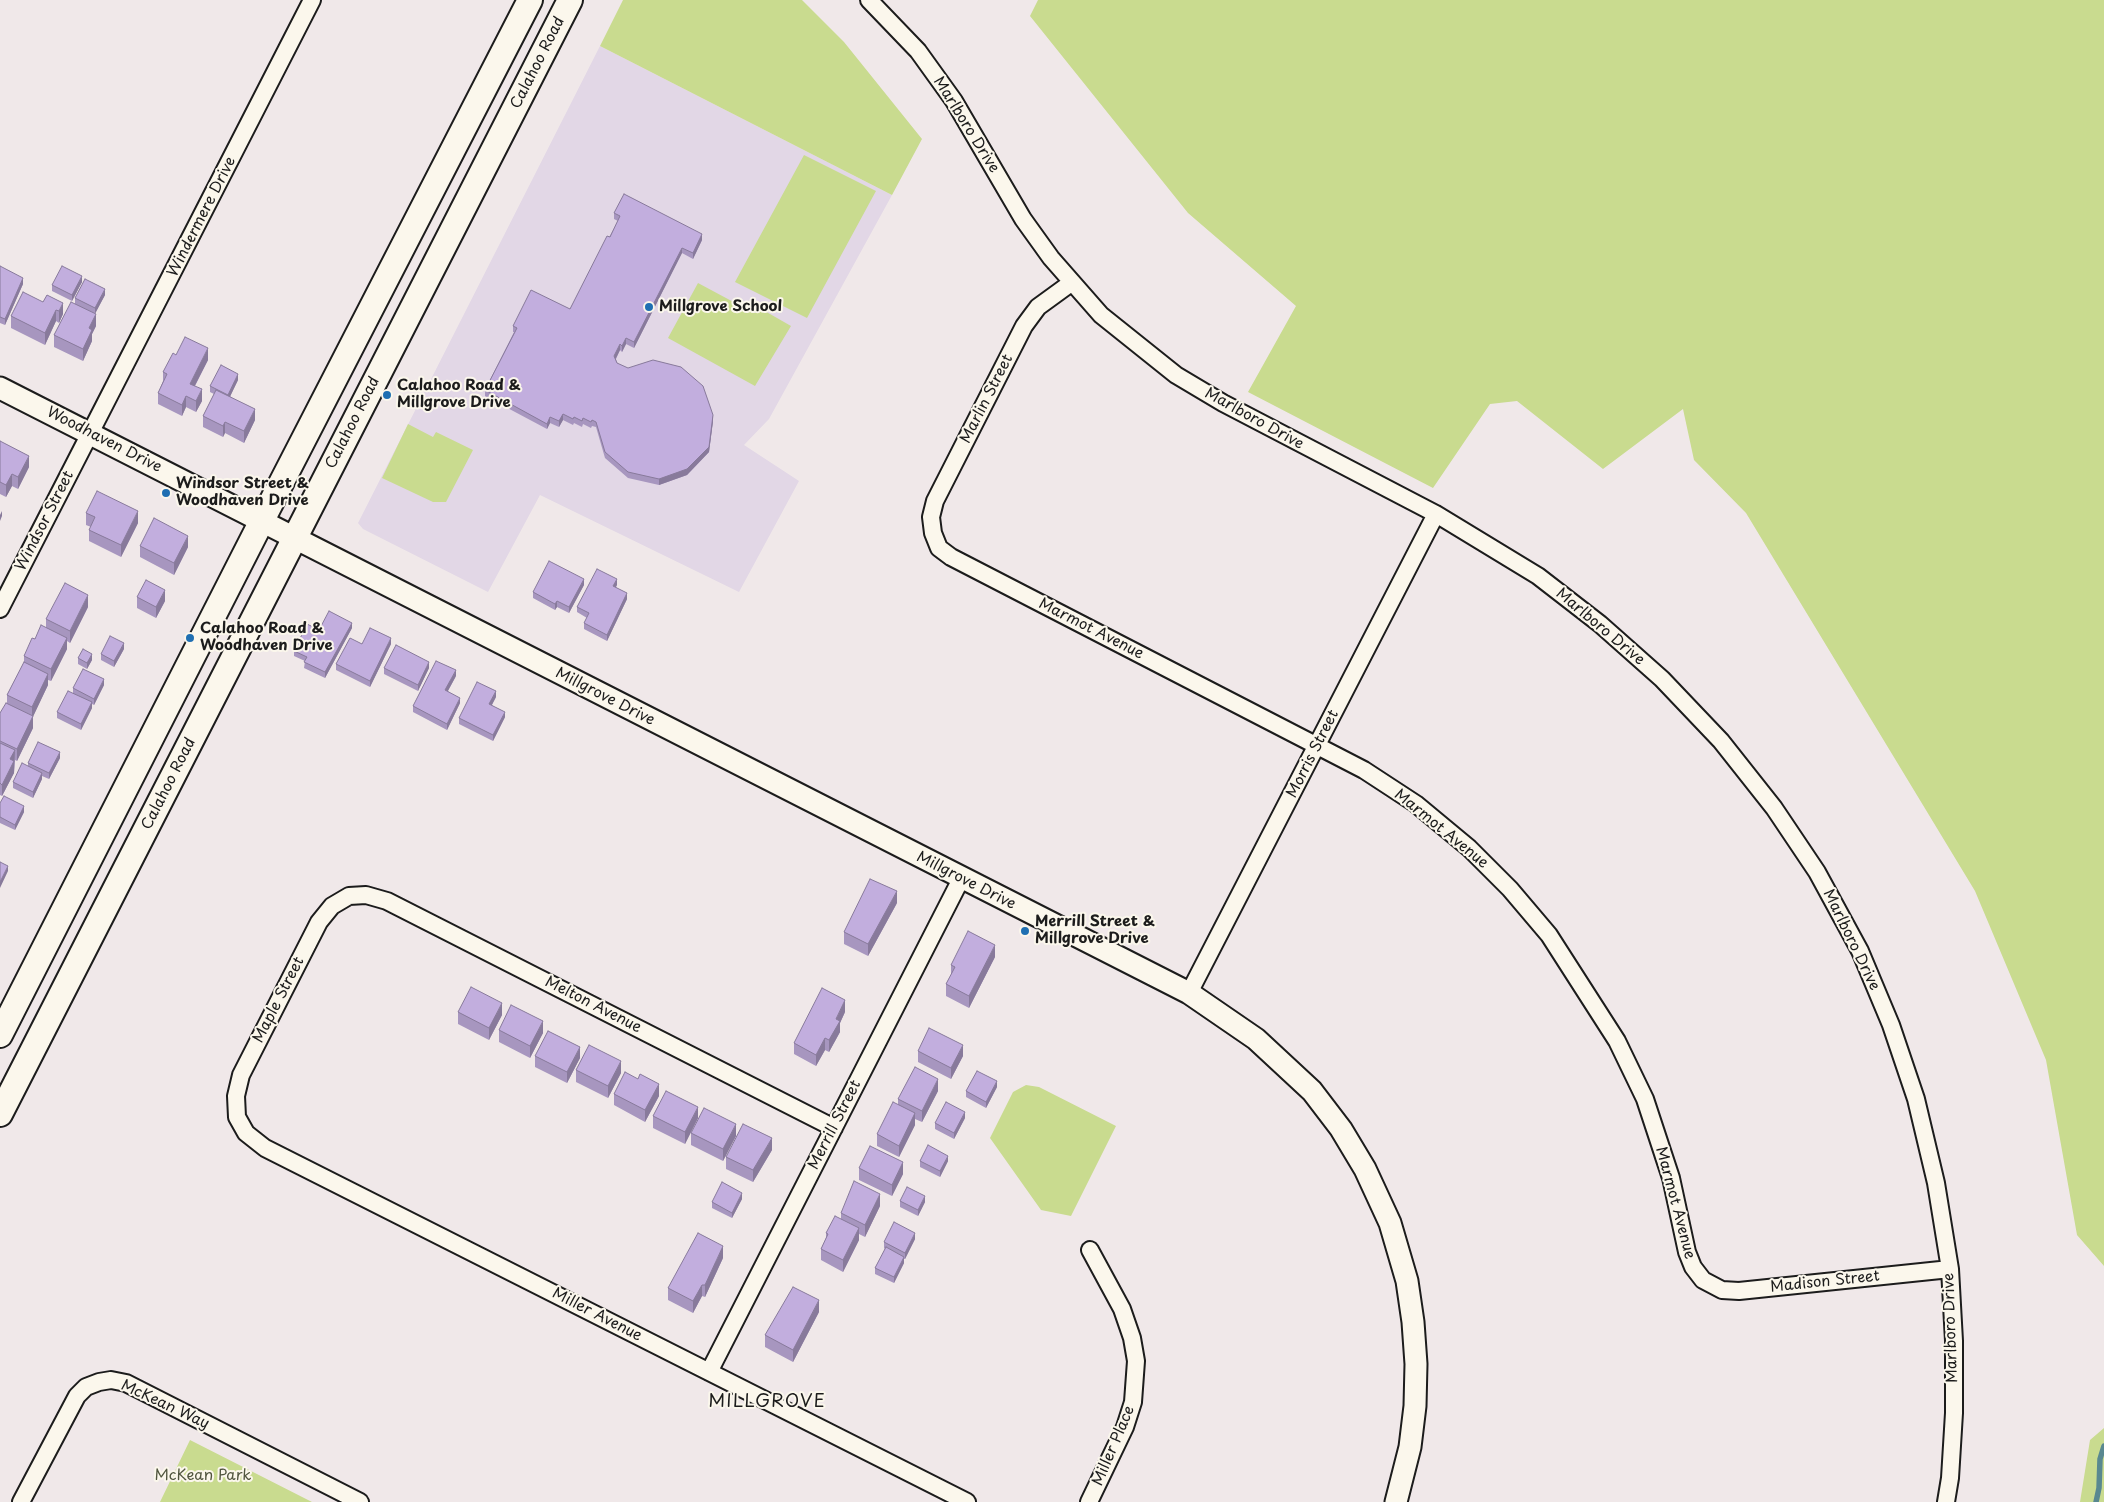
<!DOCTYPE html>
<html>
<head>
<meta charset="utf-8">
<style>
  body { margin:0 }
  canvas { display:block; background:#f0e8e9 }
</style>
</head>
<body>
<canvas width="2104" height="1502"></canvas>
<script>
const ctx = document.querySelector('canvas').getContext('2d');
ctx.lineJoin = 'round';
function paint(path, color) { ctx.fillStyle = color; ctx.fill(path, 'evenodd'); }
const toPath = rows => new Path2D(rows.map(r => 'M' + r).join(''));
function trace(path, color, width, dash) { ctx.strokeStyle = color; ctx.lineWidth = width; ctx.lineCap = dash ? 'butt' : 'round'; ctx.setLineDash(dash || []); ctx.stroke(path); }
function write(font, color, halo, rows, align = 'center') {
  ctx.font = font + ' "Playpen Sans",sans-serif'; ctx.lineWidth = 4; ctx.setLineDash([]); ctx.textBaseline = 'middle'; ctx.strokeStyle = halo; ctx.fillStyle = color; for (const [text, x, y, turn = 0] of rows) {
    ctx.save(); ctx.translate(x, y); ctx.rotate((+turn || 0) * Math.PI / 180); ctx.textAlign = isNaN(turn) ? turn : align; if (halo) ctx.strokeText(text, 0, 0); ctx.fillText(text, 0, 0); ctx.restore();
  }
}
paint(toPath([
  [600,46,892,195,769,419,744,445,799,481,739,592,540,495,488,592,363,529,358,523]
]), '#e2d7e6');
paint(toPath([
  [623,0,802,0,844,42,922,139,892,195,600,46],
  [1038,0,2104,0,2104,1266,2077,1235,2046,1060,1975,891,1746,513,1694,460,1683,409,1603,469,1517,401,1490,404,1433,488,1248,392,1296,306,1188,213,1030,16],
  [804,155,876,191,807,318,735,282],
  [698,283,754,313,763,310,791,326,755,386,668,338],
  [408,424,433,437,436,432,473,450,446,502,433,502,382,478],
  [1026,1085,1039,1087,1116,1126,1071,1216,1041,1210,990,1138,1013,1092],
  [2104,1428,2104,1502,2080,1502,2090,1440],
  [190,1440,312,1502,160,1502]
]), '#c9db8f');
trace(toPath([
  [2096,1502,2099,1488,2100,1459,2104,1446]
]), '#598890', 5.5);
const minor = toPath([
  [869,0,918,51,954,101,1023,219,1051,258,1101,315,1176,375,1223,403,1436,514,1538,576,1600,624,1662,679,1721,741,1774,808,1817,872,1860,951,1891,1025,1916,1099,1936,1183,1950,1269,1954,1341,1954,1413,1950,1478,1946,1502],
  [1071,283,1038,307,1024,326,935,501,931,517,933,533,939,548,951,557,1364,770,1416,804,1469,848,1510,889,1549,935,1617,1041,1645,1099,1671,1178,1687,1252,1693,1267,1703,1280,1722,1290,1739,1291,1950,1269],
  [0,609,312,0],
  [1189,993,1436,514],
  [834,1128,387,901,366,895,349,896,332,906,319,922,241,1075,236,1096,237,1117,246,1133,265,1148,967,1502],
  [709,1372,961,879],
  [21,1502,77,1396,86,1387,99,1382,111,1380,126,1383,360,1502],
  [1089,1502,1125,1427,1133,1402,1136,1361,1132,1338,1122,1309,1090,1250]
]);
const tertiary = toPath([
  [0,388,1189,993,1256,1039,1312,1091,1341,1129,1365,1169,1390,1223,1407,1281,1413,1322,1416,1364,1415,1406,1410,1447,1396,1502]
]);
const secondary = toPath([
  [0,1035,275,495,530,0],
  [0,1114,570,0]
]);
trace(minor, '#1c1c1c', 20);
trace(tertiary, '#1c1c1c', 25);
trace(secondary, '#1c1c1c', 28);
trace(minor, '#fbf7ec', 16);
trace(tertiary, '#fbf7ec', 21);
trace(secondary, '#fbf7ec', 24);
paint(toPath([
  [614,213,702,240,693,259,682,253,634,348,626,344,622,352,620,350,616,359,617,363,713,421,709,452,687,475,659,485,628,478,605,458,596,427,592,426,591,428,583,424,582,427,574,423,573,425,563,420,559,427,550,423,547,429,485,396,485,390,514,332,513,332,513,326,570,309,618,221,614,219],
  [0,266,23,284,5,325,0,323],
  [82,282,72,301,52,291,52,285],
  [47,295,63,314,59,323,56,321,45,345,11,328,11,316,43,302],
  [105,295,95,313,96,326,92,334,92,341,83,361,54,347,54,335,75,304,75,298],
  [176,355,208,360,195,386,202,401,196,412,186,407,182,416,158,404,158,393,163,381,163,372],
  [238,380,230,396,255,420,244,443,225,433,223,437,203,427,203,416,214,394,210,392,210,386],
  [0,441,29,467,18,489,12,486,6,497,0,494],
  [86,513,138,523,121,557,89,541,89,530,91,527,86,525],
  [140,546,188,547,174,575,140,557],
  [584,585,569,613,557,607,555,610,533,598,533,592],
  [617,585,616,587,627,599,607,641,584,629,584,623,587,618,577,612,577,607],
  [137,597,165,601,156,618,137,608],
  [88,607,70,643,67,641,67,649,51,681,48,680,48,685,33,716,33,728,17,761,15,760,14,773,2,796,0,795,0,713,7,703,7,695,24,662,24,656,35,639,46,628,46,619],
  [352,628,325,678,304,668,305,661,294,656,294,651,319,630],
  [362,644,391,644,370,687,336,670,336,664],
  [124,649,114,667,101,660,101,654],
  [78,658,92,660,87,669,78,664],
  [384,668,429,668,418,691,384,674],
  [456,676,448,691,460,703,447,730,413,712,413,706],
  [104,685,94,705,92,704,92,708,81,730,57,718,57,712,73,693,73,688],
  [496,697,492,705,505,717,493,741,459,724,459,718],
  [60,758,49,779,42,776,42,779,33,798,13,788,13,782,28,766,28,763],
  [0,803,24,812,15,830,0,823],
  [897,903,868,956,844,944,844,932],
  [995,957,969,1008,946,996,946,984,951,975,951,965],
  [458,1012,502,1015,489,1040,458,1024],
  [845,1012,840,1023,840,1032,829,1052,825,1050,816,1066,794,1054,794,1043],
  [499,1030,543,1033,530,1058,499,1042],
  [918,1051,963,1056,951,1079,918,1062],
  [535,1056,580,1058,567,1083,535,1067],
  [576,1070,621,1073,608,1098,576,1082],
  [638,1079,659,1096,645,1122,614,1105,614,1094],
  [997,1087,986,1108,966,1097,966,1091],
  [938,1091,922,1122,915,1119,915,1125,899,1157,877,1146,877,1134,898,1105,898,1099],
  [653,1116,698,1118,685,1144,653,1128],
  [965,1118,954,1139,935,1129,935,1123],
  [691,1133,736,1136,723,1161,691,1145],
  [772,1150,753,1182,726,1169,726,1157],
  [920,1161,948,1161,940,1177,920,1167],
  [859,1168,903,1174,892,1196,859,1180],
  [742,1199,732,1218,712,1208,712,1202],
  [900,1201,925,1202,918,1216,900,1207],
  [880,1206,865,1237,859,1234,859,1240,843,1272,821,1260,821,1249,826,1238,826,1233,841,1219,841,1213],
  [915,1239,905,1259,904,1259,904,1263,894,1283,875,1274,875,1268,885,1249,884,1248,884,1242],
  [723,1258,705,1297,702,1296,693,1313,668,1300,668,1288],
  [819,1312,793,1362,765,1347,765,1335]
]), '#a796bf');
paint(toPath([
  [702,234,702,240,693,259,693,253],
  [682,248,682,253,634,348,634,342],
  [82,276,82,282,72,301,72,295],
  [23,278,23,284,5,325,5,319],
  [105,289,105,295,95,314,95,308],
  [63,303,63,314,59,323,59,311],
  [56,310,56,321,45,345,45,333],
  [96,314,96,326,92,334,92,341,83,361,83,349,89,328],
  [626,338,626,344,622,352,622,346],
  [620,344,620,350,614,362,614,356],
  [208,348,208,360,190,395,190,384],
  [238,374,238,380,228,401,228,395],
  [202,389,202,401,196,412,196,401],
  [186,396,186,407,182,416,182,405],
  [255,409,255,420,244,443,244,431],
  [563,414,563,420,559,427,559,421],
  [713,415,713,421,709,452,687,475,659,485,659,479],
  [550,417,550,423,547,429,547,424],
  [225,422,225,433,223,437,223,426],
  [29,456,29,467,18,489,18,477],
  [12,474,12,486,6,497,6,485],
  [2,511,2,516,0,521,0,515],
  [138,511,138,523,121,557,121,545],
  [188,536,188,547,174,575,174,563],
  [584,579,584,585,569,613,569,607],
  [617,579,617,585,613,592,613,586],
  [165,590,165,601,156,618,156,607],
  [627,593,627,599,607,641,607,635],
  [88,595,88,607,70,643,70,631],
  [557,601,557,607,555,610,555,604],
  [352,623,352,628,325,678,325,672],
  [67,638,67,649,51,681,51,669],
  [391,638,391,644,370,687,370,681],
  [124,643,124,649,114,667,114,661],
  [92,654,92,660,87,669,87,663],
  [429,662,429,668,418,691,418,685],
  [456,670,456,676,445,696,445,690],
  [48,674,48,685,32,719,32,707],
  [104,679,104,685,94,705,94,699],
  [496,691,496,697,489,710,489,704],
  [460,698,460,703,447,730,447,724],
  [92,702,92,708,81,730,81,724],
  [505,712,505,717,493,741,493,735],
  [33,716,33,728,17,761,17,749],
  [15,750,14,773,2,796,2,785,10,759],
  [60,752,60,758,49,779,49,773],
  [42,773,42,779,33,798,33,792],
  [24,806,24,812,15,830,15,825],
  [8,866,8,871,0,888,0,882],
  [897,891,897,903,868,956,868,944],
  [995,945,995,957,969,1008,969,996],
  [845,1000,845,1012,840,1023,840,1032,829,1052,829,1040,836,1019],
  [502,1003,502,1015,489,1040,489,1028],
  [543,1021,543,1033,530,1058,530,1046],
  [825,1038,825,1050,816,1066,816,1055],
  [963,1045,963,1056,951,1079,951,1068],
  [580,1047,580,1058,567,1083,567,1072],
  [621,1061,621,1073,608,1098,608,1086],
  [938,1079,938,1091,922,1122,922,1111],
  [997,1081,997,1087,986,1108,986,1102],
  [659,1084,659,1096,645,1122,645,1110],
  [698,1107,698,1118,685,1144,685,1132],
  [965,1112,965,1118,954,1139,954,1133],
  [915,1113,915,1125,899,1157,899,1146],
  [736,1124,736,1136,723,1161,723,1149],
  [772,1138,772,1150,753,1182,753,1170],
  [948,1156,948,1161,940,1177,940,1171],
  [903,1162,903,1174,892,1196,892,1185],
  [742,1193,742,1199,732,1218,732,1213],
  [880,1194,880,1206,865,1237,865,1225],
  [925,1196,925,1202,918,1216,918,1210],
  [859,1228,859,1240,843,1272,843,1260],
  [915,1233,915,1239,905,1259,905,1253],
  [723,1246,723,1258,705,1297,705,1285],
  [904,1257,904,1263,894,1283,894,1277],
  [702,1285,702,1296,693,1313,693,1301],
  [819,1300,819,1312,793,1362,793,1350]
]), '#887a9b');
const building = toPath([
  [624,194,702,234,693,253,682,248,634,342,626,338,622,346,620,344,614,356,617,363,628,368,653,360,681,367,703,386,713,415,709,447,687,469,659,479,628,472,605,452,596,422,592,420,591,422,583,418,582,421,574,417,573,419,563,414,559,421,550,417,547,424,485,390,517,328,513,326,531,290,570,309,607,236,610,237,620,216,614,213,624,194],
  [0,266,23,278,5,319,0,317,0,266],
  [62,266,82,276,72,295,52,285,62,266],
  [85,279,105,289,95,308,75,298,85,279],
  [23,292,43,302,47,295,63,303,59,311,56,310,45,333,11,316,23,292],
  [71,302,96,314,89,328,92,330,83,349,54,335,71,302],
  [185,337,208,348,190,384,202,389,196,401,186,396,182,405,158,393,167,374,163,372,173,353,176,355,185,337],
  [221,365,238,374,228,395,210,386,221,365],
  [216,390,255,409,244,431,225,422,223,426,203,416,216,390],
  [0,441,29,456,18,477,12,474,6,485,0,482,0,441],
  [97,491,138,511,121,545,89,530,95,517,86,513,97,491],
  [154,518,188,536,174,563,140,546,154,518],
  [549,561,584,579,569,607,557,601,555,604,533,592,549,561],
  [597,569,617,579,613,586,627,593,607,635,584,623,589,613,577,607,597,569],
  [146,580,165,590,156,607,137,597,146,580],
  [65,583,88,595,70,631,46,619,65,583],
  [329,611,352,623,325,672,304,662,307,657,294,651,307,624,319,630,329,611],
  [41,625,67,638,51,669,24,656,32,638,35,639,41,625],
  [370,628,391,638,370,681,336,664,350,638,362,644,370,628],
  [110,636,124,643,114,661,101,654,110,636],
  [396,645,429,662,418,685,384,668,396,645],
  [83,649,92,654,87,663,78,658,83,649],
  [436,661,456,670,445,690,460,698,447,724,413,706,436,661],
  [24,662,48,674,32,707,7,695,24,662],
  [83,669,104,679,94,699,73,688,83,669],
  [477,682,496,691,489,704,505,712,493,735,459,718,477,682],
  [68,691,92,702,81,724,57,712,68,691],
  [6,703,33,716,17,749,0,741,0,713,6,703],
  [38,742,60,752,49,773,28,763,38,742],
  [0,743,15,750,10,759,14,761,2,785,0,783,0,743],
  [22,763,42,773,33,792,13,782,22,763],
  [4,796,24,806,15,825,0,817,0,803,4,796],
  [0,862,8,866,0,882,0,862],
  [870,879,897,891,868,944,844,932,870,879],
  [968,931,995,945,969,996,946,984,955,967,951,965,968,931],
  [471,987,502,1003,489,1028,458,1012,471,987],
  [822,988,845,1000,836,1019,840,1021,829,1040,825,1038,816,1055,794,1043,822,988],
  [511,1005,543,1021,530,1046,499,1030,511,1005],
  [929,1028,963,1045,951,1068,918,1051,929,1028],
  [548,1031,580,1047,567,1072,535,1056,548,1031],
  [589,1045,621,1061,608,1086,576,1070,589,1045],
  [915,1067,938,1079,922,1111,898,1099,915,1067],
  [977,1071,997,1081,986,1102,966,1091,977,1071],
  [625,1072,638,1079,640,1074,659,1084,645,1110,614,1094,625,1072],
  [666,1091,698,1107,685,1132,653,1116,666,1091],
  [893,1102,915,1113,899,1146,877,1134,893,1102],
  [946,1102,965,1112,954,1133,935,1123,946,1102],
  [704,1108,736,1124,723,1149,691,1133,704,1108],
  [743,1124,772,1138,753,1170,726,1157,743,1124],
  [928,1145,948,1156,940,1171,920,1161,928,1145],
  [870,1146,903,1162,892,1185,859,1168,870,1146],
  [854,1181,880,1194,865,1225,841,1213,854,1181],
  [722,1182,742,1193,732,1213,712,1202,722,1182],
  [907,1187,925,1196,918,1210,900,1201,907,1187],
  [835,1216,859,1228,843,1260,821,1249,828,1234,826,1233,835,1216],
  [894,1222,915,1233,905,1253,884,1242,894,1222],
  [698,1233,723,1246,705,1285,702,1285,693,1301,668,1288,698,1233],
  [886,1247,904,1257,894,1277,875,1268,886,1247],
  [793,1287,819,1300,793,1350,765,1335,793,1287]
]);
paint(building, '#c2aede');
trace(building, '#887a9b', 1);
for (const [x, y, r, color] of [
  [649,307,5,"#1f6fb2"],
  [387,395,5,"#1f6fb2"],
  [166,493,5,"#1f6fb2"],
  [190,638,5,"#1f6fb2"],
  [1025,931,5,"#1f6fb2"]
]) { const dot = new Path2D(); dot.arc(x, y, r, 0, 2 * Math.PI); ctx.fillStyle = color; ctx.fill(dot); trace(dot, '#fbf7ec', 2); }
write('15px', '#1c1c1c', '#fbf7ec', [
  ["Calahoo Road",538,63,-63],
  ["Marlboro Drive",966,125,58],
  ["Windermere Drive",202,217,-63],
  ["Marlin Street",987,399,-63],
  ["Marlboro Drive",1254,419,29],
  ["Calahoo Road",353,423,-63],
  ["Woodhaven Drive",104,440,27],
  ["Windsor Street",45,521,-63],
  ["Marlboro Drive",1600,627,40],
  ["Marmot Avenue",1091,629,27],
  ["Millgrove Drive",605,697,27],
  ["Morris Street",1313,754,-63],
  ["Calahoo Road",169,784,-63],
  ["Marmot Avenue",1441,829,39],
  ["Millgrove Drive",966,881,27],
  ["Marlboro Drive",1851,940,64],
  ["Maple Street",279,1000,-63],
  ["Melton Avenue",593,1005,27],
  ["Merrill Street",835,1125,-63],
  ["Marmot Avenue",1675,1203,75],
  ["Madison Street",1825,1282,-6],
  ["Miller Avenue",597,1315,27],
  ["Marlboro Drive",1951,1328,-92],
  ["McKean Way",165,1405,25],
  ["Miller Place",1114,1446,-67]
]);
write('bold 15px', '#1c1c1c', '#fbf7ec', [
  ["Millgrove School",659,307],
  ["Calahoo Road &",397,386],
  ["Millgrove Drive",397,403],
  ["Windsor Street &",176,484],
  ["Woodhaven Drive",176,501],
  ["Calahoo Road &",200,629],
  ["Woodhaven Drive",200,646],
  ["Merrill Street &",1035,922],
  ["Millgrove Drive",1035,939]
], 'left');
write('15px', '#50553e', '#fbf7ec', [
  ["McKean Park",203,1476]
]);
ctx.letterSpacing = '1px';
write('18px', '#1c1c1c', '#fbf7ec', [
  ["MILLGROVE",767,1402]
]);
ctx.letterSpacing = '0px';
</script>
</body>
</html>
